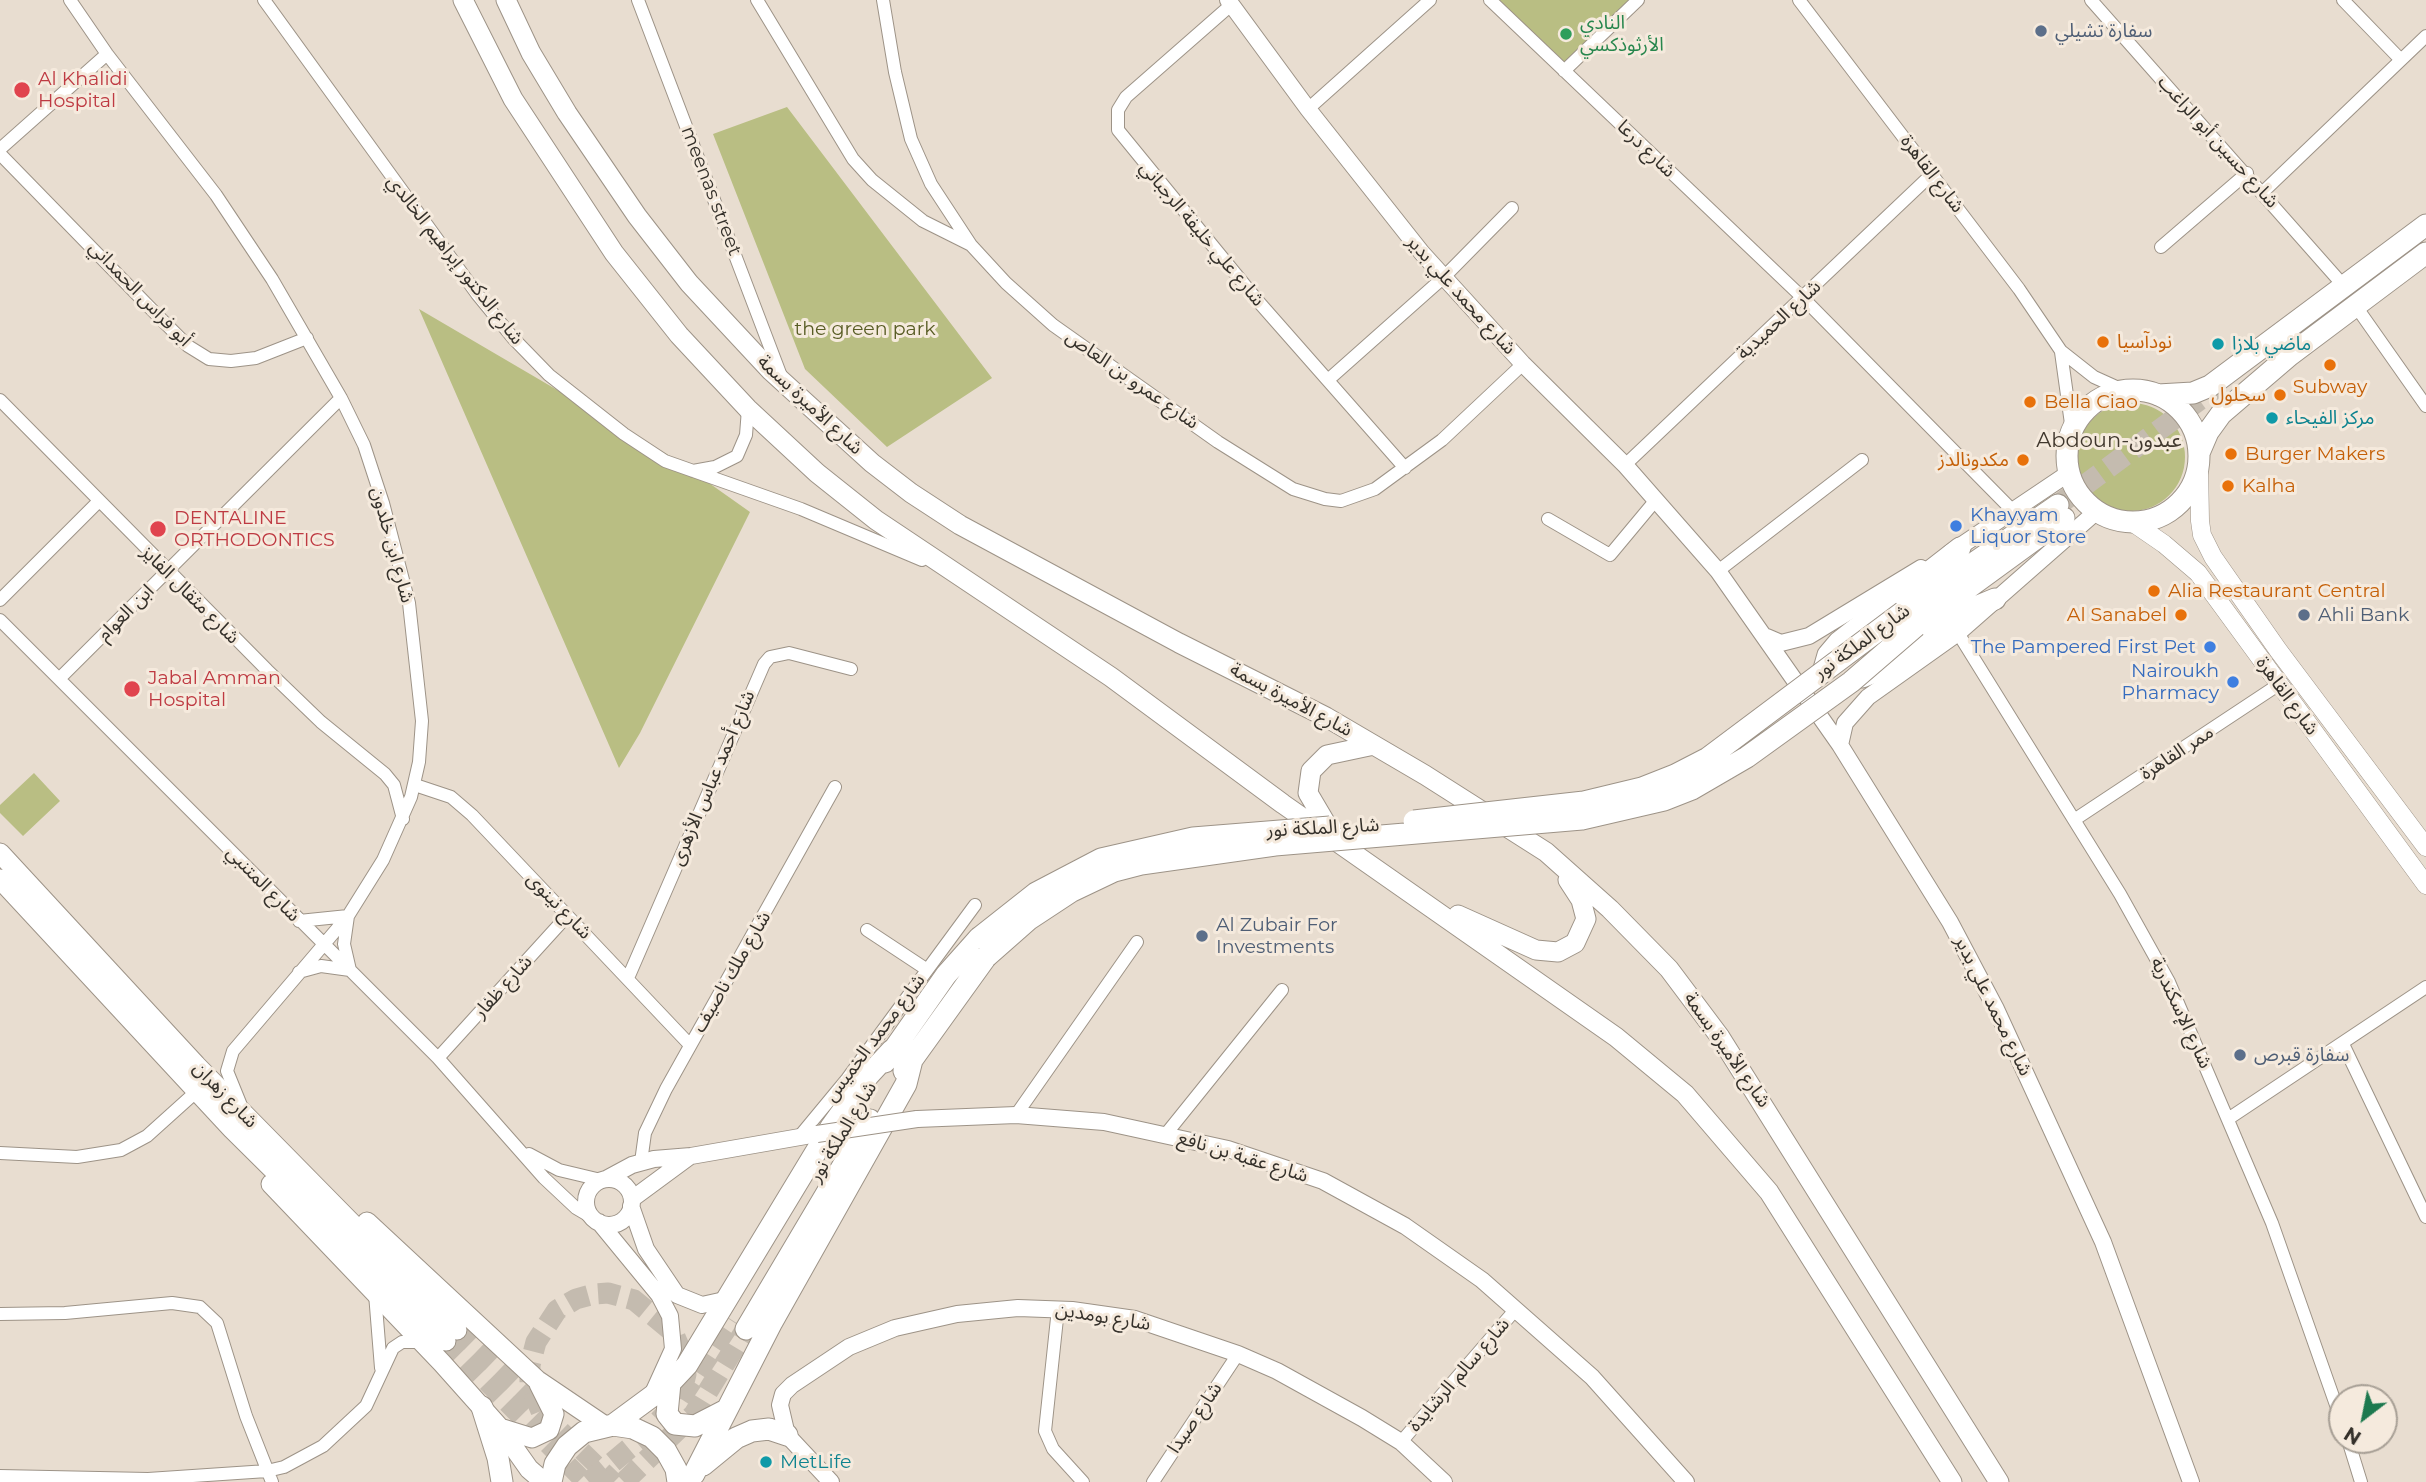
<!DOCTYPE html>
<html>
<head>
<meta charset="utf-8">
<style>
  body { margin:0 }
  #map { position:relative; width:2426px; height:1482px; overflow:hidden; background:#e8ddd0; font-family:Montserrat,sans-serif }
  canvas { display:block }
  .north { position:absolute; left:2328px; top:1384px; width:70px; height:70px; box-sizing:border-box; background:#f5eadd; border:2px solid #a8a096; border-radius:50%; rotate:212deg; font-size:19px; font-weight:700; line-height:28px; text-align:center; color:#35312b }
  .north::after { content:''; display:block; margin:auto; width:24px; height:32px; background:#1d794f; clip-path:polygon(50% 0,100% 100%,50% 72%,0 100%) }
</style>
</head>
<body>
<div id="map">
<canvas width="2426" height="1482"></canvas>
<div class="north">N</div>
</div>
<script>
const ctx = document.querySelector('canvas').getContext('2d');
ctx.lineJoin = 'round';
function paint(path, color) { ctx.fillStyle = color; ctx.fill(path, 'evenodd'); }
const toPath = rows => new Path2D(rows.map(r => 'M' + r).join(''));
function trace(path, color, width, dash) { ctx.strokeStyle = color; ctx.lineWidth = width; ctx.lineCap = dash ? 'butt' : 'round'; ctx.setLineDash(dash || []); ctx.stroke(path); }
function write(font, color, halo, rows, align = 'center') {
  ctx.font = font + ' Montserrat,"Noto Sans Arabic",sans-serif'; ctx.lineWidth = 6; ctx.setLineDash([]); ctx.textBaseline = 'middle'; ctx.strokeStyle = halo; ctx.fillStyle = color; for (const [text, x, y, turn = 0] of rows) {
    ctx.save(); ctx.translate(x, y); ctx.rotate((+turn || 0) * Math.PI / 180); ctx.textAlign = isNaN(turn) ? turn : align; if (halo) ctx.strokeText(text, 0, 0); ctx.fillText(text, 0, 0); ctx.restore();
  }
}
paint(toPath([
  [1497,0,1635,0,1565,67],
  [787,107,992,378,887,447,805,369,713,134],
  [419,309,675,459,750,512,640,733,619,768],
  '2077 457a54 54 0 1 1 108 0a54 54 0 1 1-108 0Z',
  [34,773,60,801,23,836,0,813,0,805]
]), '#b9be83');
trace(toPath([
  [457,1330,614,1482],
  [446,1341,585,1482]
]), '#c4bbaf', 19, [19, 10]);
trace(toPath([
  [2058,505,2217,387],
  [541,1411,530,1385,530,1365,536,1342,557,1310,576,1299,594,1294,608,1293,634,1300,673,1332,684,1358,686,1374,680,1399],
  [589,1482,644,1436,680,1399,732,1320],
  [624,1482,694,1414,746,1329]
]), '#c4bbaf', 21, [21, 10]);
const minor = toPath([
  [70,0,107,54,216,195,272,279,341,398,364,445,383,503,409,603,422,721,419,762,411,797,383,860,348,916,233,1051,227,1071,240,1103],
  [264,0,477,294,513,338,549,375,624,434,665,461,801,509,922,560],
  [638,0,781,376],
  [757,0,853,159,872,180,923,221,971,245],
  [883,0,895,72,911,139,931,184,971,245,1006,283,1053,325,1218,442,1293,489,1325,499,1341,501,1375,489,1442,440,1523,364],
  [1490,0,1803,298,2014,512],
  [1799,0,2019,289,2061,351,2094,377,2125,391],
  [2091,0,2343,285],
  [2343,0,2401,60],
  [1231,5,1126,97,1118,110,1118,130,1257,300,1405,468],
  [1564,71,1638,0],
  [1308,109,1430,0],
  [0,149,107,54],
  [0,154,160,318,188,346,209,359,231,361,256,358,307,338],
  [2263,192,2426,36],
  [2161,247,2247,173],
  [2355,305,2426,406],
  [2061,352,2072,431],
  [1328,380,1444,277,1512,208],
  [0,400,267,670,321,722,385,774,394,785,403,819],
  [1625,465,1932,174],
  [693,471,715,467,737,456,746,435,748,409],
  [1548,519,1610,555,1655,501],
  [1718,571,1862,460],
  [0,600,98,502],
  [0,620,438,1058,544,1178,576,1208,593,1218],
  [1958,633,2120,894,2169,982,2272,1223,2342,1422],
  [59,679,341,398],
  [415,785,451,797,472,815,690,1045],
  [2074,820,2278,685],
  [867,930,926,969],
  [299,972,321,966,350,970,344,944,348,916,299,921],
  [628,978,764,664,770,657,789,653,851,669],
  [2343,1044,2426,1217],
  [438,1058,567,916],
  [1016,1115,1137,942],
  [2228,1119,2426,987],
  [1166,1134,1282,990],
  [799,1137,847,1079,975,905],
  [0,1153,77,1157,121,1150,147,1136,197,1091],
  [529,1154,559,1170,601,1180],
  [641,1162,645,1133,666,1089,835,787],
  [375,1294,381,1368],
  [1058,1309,1045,1431,1053,1449,1083,1482],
  [0,1314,65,1313,172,1303,200,1307,217,1323,246,1416,272,1482],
  [2348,1440,2361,1482],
  [1401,1442,1516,1309],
  [0,1476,148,1479,267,1471,284,1467,323,1446,366,1406,393,1348,402,1342,422,1342],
  [1153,1482,1238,1354]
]);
const tertiary = toPath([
  [1228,0,1308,109,1422,253,1523,364,1625,465,1718,571,1840,745,1950,922,1996,1009,2103,1242,2191,1482],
  [1950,553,2069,473],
  [1767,637,1781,643,1809,636,1921,568],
  [1840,745,1845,723,1868,697,1958,633,2097,511],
  [917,1119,1016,1115,1104,1122,1228,1149,1323,1181,1405,1226,1482,1280,1592,1377,1686,1482],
  [606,1179,632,1165,654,1159,691,1156,817,1134],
  '586 1202a23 23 0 1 1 46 0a23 23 0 1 1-46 0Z',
  [632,1199,689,1157],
  [631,1206,646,1249,677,1295,702,1305,729,1299],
  [599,1222,659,1295,670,1316,673,1349,653,1393],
  [831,1482,787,1435,780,1405,783,1394,792,1385,849,1347,895,1328,957,1314,1018,1308,1072,1310,1135,1319,1238,1354,1277,1371,1362,1418,1401,1442,1444,1482]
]);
const secondary = toPath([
  [2199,465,2200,521,2202,535,2213,557,2278,650,2426,847],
  [2132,522,2164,544,2198,573,2426,885]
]);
const primary = toPath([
  [463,0,513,99,614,253,679,335,748,409,817,473,876,520,1111,677,1283,804,1616,1037,1685,1094,1769,1192,1952,1482],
  [506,0,531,53,567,113,637,216,689,283,771,371,872,463,911,493,960,525,1179,643,1326,717,1425,775,1546,852,1610,909,1669,969,1720,1037,1999,1482],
  [1331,832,1308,793,1311,771,1327,755,1374,745],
  [0,853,196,1065,457,1330],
  [0,879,232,1129,446,1341],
  [1458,915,1536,950,1558,952,1575,943,1586,919,1581,900,1568,880],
  [271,1184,442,1363,500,1428,529,1469,544,1482],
  [367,1222,537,1380,605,1426],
  [500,1428,532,1438,549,1430,554,1414,539,1384]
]);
const trunk = toPath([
  '2067 456a66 66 0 1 1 132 0a66 66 0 1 1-132 0Z',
  [2158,395,2193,393,2210,386,2426,225],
  [2199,453,2208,432,2221,414,2290,355,2426,253],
  [1903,612,2058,505],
  [1916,626,2064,518],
  [1824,669,1828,655,1839,642,1960,548],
  [1862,677,1879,670,1971,609,1995,599],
  [885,1062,946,975,979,938],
  [904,1071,986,957],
  [746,1329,870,1120],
  [670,1383,667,1414,675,1424,695,1426,726,1410],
  [482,1407,498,1458,502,1482],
  [613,1425,670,1383,687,1365,831,1127,868,1076,892,1050],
  [703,1465,736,1438,752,1431,769,1429,787,1435],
  [551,1482,555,1464,567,1446,584,1432,613,1425,633,1428,652,1437,666,1451,676,1469,678,1482],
  [686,1482,694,1474,772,1322,906,1084,912,1060]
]);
trace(minor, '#9d9387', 14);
trace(tertiary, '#9d9387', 18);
trace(secondary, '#9d9387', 19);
trace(primary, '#9d9387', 21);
trace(trunk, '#9d9387', 23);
trace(minor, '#fff', 12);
trace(tertiary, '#fff', 16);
trace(secondary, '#fff', 18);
trace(primary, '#fff', 19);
trace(trunk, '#fff', 21);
const tertiaryBridge = toPath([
  [817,1134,917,1119]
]);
const trunkBridge = toPath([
  [1414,821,1584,802,1642,788,1675,775,1708,758,1903,612],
  [979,938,1036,893,1101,859,1193,838,1330,827],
  [986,957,1028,920,1072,891,1114,871,1141,864,1275,845,1582,819,1664,800,1692,789,1747,757,1851,682,1916,626]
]);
trace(tertiaryBridge, '#9d9387', 18, []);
trace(trunkBridge, '#9d9387', 23, []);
trace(tertiaryBridge, '#fff', 16);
trace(trunkBridge, '#fff', 21);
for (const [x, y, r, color] of [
  [2041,31,7,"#5c6f8a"],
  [1566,34,7,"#2e9e5b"],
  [22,90,9,"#e0444e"],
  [2103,342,7,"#e8710a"],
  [2218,344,7,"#0f9aa8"],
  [2330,365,7,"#e8710a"],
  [2280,395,7,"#e8710a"],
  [2030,402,7,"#e8710a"],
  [2272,418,7,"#0f9aa8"],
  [2231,454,7,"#e8710a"],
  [2023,460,7,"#e8710a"],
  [2228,486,7,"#e8710a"],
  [1956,526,7,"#3f7fe0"],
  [158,529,9,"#e0444e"],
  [2154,591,7,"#e8710a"],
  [2181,615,7,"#e8710a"],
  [2304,615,7,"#5c6f8a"],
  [2210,647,7,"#3f7fe0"],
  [2233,682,7,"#3f7fe0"],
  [132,689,9,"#e0444e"],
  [1202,936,7,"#5c6f8a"],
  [2240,1055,7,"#5c6f8a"],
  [766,1462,7,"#0f9aa8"]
]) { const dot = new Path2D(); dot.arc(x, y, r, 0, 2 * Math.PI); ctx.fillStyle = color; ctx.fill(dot); trace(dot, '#f5eadd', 2.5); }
write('19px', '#27864d', '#f5eadd', [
  ["النادي",1580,23],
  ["الأرثوذكسي",1580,45]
], 'left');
write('19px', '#4e5e75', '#f5eadd', [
  ["سفارة تشيلي",2055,31],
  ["Ahli Bank",2318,615],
  ["Al Zubair For",1216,925],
  ["Investments",1216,947],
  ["سفارة قبرص",2254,1055]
], 'left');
write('19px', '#be3a42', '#f5eadd', [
  ["Al Khalidi",38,79],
  ["Hospital",38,101],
  ["DENTALINE",174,518],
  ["ORTHODONTICS",174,540],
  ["Jabal Amman",148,678],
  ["Hospital",148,700]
], 'left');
write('19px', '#35312b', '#f5eadd', [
  ["شارع حسين أبو الراغب",2218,142,48],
  ["شارع درعا",1646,149,44],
  ["شارع القاهرة",1932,174,53],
  ["meenas street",711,191,69],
  ["شارع علي خليفة الرجباني",1202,234,50],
  ["شارع الدكتور إبراهيم الخالدي",455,260,52],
  ["أبو فراس الحمداني",140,294,46],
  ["شارع محمد علي بدير",1461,295,48],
  ["شارع الحميدية",1779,320,-43],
  ["شارع عمرو بن العاص",1132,380,35],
  ["شارع الأميرة بسمة",810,405,43],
  ["شارع ابن خلدون",392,545,75],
  ["شارع مثقال الفايز",190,595,45],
  ["ابن العوام",126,613,-45],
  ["شارع الملكة نور",1862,642,-36],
  ["شارع القاهرة",2287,696,54],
  ["شارع الأميرة بسمة",1291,700,28],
  ["ممر القاهرة",2177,753,-33],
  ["شارع أحمد عباس الأزهرى",713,778,-67],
  ["شارع الملكة نور",1323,828,-3],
  ["شارع المتنبي",263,884,46],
  ["شارع نينوى",559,906,46],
  ["شارع ملك ناصيف",732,972,-60],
  ["شارع ظفار",503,987,-48],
  ["شارع محمد علي بدير",1993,1006,64],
  ["شارع الإسكندرية",2181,1013,65],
  ["شارع محمد الخميس",875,1038,-53],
  ["شارع الأميرة بسمة",1727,1050,55],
  ["شارع زهران",225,1095,46],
  ["شارع الملكة نور",843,1132,-59],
  ["شارع عقبة بن نافع",1243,1157,17],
  ["شارع بومدين",1103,1317,9],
  ["شارع سالم الرشايدة",1459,1375,-49],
  ["شارع صيدا",1195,1418,-56]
]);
write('19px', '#585c24', '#f5eadd', [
  ["the green park",865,329]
]);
write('19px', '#c56008', '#f5eadd', [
  ["نودآسيا",2117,342],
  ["Subway",2330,387,"center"],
  ["سحلول",2266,395,"right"],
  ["Bella Ciao",2044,402],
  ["Burger Makers",2245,454],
  ["مكدونالدز",2009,460,"right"],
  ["Kalha",2242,486],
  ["Alia Restaurant Central",2168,591],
  ["Al Sanabel",2167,615,"right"]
], 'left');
write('19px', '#0d838f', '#f5eadd', [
  ["ماضي بلازا",2232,344],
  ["مركز الفيحاء",2286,418],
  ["MetLife",780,1462]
], 'left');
write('19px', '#366cbe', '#f5eadd', [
  ["Khayyam",1970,515,"left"],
  ["Liquor Store",1970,537,"left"],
  ["The Pampered First Pet",2196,647],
  ["Nairoukh",2219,671],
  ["Pharmacy",2219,693]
], 'right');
write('21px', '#41382e', '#f5eadd', [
  ["Abdoun-عبدون",2109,441]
]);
</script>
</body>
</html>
